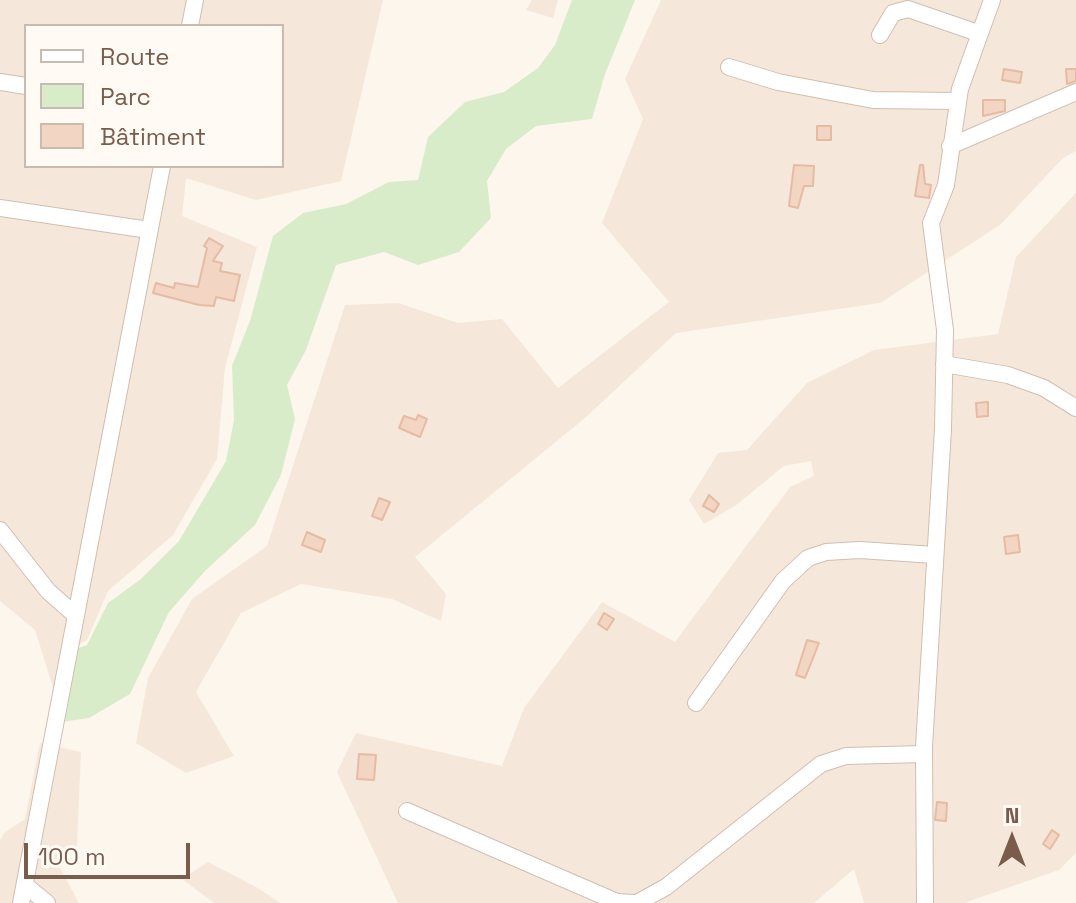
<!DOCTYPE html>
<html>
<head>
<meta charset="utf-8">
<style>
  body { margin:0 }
  #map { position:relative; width:1076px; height:903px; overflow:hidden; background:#fdf6ec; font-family:"Space Grotesk",sans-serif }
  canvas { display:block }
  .legend { position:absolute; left:24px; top:24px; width:260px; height:144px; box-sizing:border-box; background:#fffaf3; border:2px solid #cabbb1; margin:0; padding:10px 14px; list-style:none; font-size:24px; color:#7a5c4d }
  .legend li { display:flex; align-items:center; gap:16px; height:40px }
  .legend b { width:40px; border:2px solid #cabbb1 }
  .north { position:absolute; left:972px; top:799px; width:80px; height:80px; -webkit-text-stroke:6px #fffaf3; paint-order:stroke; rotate:0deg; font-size:22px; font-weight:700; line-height:32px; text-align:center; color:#7a5c4d }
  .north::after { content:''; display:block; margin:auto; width:28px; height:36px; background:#7a5c4d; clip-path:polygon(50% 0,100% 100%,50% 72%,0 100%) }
  .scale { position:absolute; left:24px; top:843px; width:166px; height:36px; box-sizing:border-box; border:4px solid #7a5c4d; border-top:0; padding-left:10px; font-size:24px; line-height:28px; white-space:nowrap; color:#7a5c4d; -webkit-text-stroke:6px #fffaf3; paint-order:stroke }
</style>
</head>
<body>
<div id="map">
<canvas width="1076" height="903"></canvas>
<ul class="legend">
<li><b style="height:10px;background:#fff"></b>Route</li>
<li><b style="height:22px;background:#d8ecc9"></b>Parc</li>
<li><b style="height:22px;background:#f3d5c3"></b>Bâtiment</li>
</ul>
<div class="north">N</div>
<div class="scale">100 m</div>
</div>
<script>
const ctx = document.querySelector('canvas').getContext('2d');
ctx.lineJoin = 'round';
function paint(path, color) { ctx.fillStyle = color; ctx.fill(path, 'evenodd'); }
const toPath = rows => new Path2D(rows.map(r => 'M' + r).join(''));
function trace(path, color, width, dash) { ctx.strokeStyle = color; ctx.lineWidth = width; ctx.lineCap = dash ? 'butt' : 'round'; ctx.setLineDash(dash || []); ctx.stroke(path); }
paint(toPath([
  [0,0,383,0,341,181,256,200,186,178,182,216,257,247,225,368,217,459,173,535,108,591,87,640,69,650,56,697,35,630,0,601],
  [26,26,282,26,282,166,26,166],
  [532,0,558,0,553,18,526,10],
  [661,0,1076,0,1076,151,1063,158,1000,225,880,303,676,333,585,418,415,557,446,594,441,621,392,599,301,584,241,613,196,692,234,756,186,773,136,743,148,678,192,599,267,546,345,305,398,303,458,323,502,319,558,388,669,302,602,223,643,119,625,79],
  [1076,193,1076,853,1059,870,964,903,864,903,854,869,814,903,398,903,337,772,356,733,502,766,524,708,602,602,675,642,790,487,814,476,811,461,784,466,735,506,704,524,689,500,718,453,747,450,807,383,874,350,998,334,1016,257],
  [40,743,81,752,77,846,60,868,79,903,0,903,0,840,4,833,25,819],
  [208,862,256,887,281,903,214,903,182,879]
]), '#f5e8da');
paint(toPath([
  [572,0,635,0,605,74,592,119,536,126,506,149,487,181,491,218,459,252,418,265,384,252,336,265,306,350,287,385,295,419,281,475,255,525,205,571,169,612,130,694,89,718,55,723,68,652,87,645,108,603,141,579,179,541,226,461,234,420,232,366,250,321,273,236,303,213,346,204,389,182,418,180,428,137,465,102,504,92,538,68,555,45]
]), '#d8ecc9');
const building = toPath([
  [1004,69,1022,72,1020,83,1002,80,1004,69],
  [1066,69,1076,69,1076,81,1067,84,1066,69],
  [983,100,1005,100,1005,111,983,116,983,100],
  [817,126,831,126,831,140,817,140,817,126],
  [794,165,814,166,813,186,804,186,798,208,789,206,794,165],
  [920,165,923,165,925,184,931,185,929,198,915,196,920,165],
  [209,238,223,246,213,261,222,263,220,271,240,275,234,301,216,297,214,306,199,305,153,293,156,283,174,288,175,283,198,287,207,248,204,246,209,238],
  [988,402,988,416,977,417,976,403,988,402],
  [418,415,427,419,420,437,399,428,404,416,416,420,418,415],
  [709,495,719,504,714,512,703,506,709,495],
  [379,498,390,502,382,520,372,516,379,498],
  [307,532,325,540,321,552,302,545,307,532],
  [1018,535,1020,552,1006,554,1004,537,1018,535],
  [604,613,614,619,607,630,598,624,604,613],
  [807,640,819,643,805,678,796,675,807,640],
  [359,754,376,755,374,780,357,779,359,754],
  [937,802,947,803,946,821,935,820,937,802],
  [1052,830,1059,835,1050,849,1043,844,1052,830]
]);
paint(building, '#f3d5c3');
trace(building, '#e6bba3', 2);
const minor = toPath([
  [190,26,195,0],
  [880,35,893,13,908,9,978,33],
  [729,67,778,82,873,100,957,101],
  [0,82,26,86],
  [950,146,1076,92],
  [0,208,149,230],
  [944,364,1008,375,1044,388,1076,408],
  [0,530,48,591,74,614],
  [696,703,783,581,808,558,826,552,860,550,934,555],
  [407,811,617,902,633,903],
  [25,885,47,903],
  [21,903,162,166],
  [637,903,666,887,821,764,846,756,924,754],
  [925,903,924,747,943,429,945,330,931,223,946,185,960,89,992,0]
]);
trace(minor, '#d1beb0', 18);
trace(minor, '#fff', 16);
</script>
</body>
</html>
